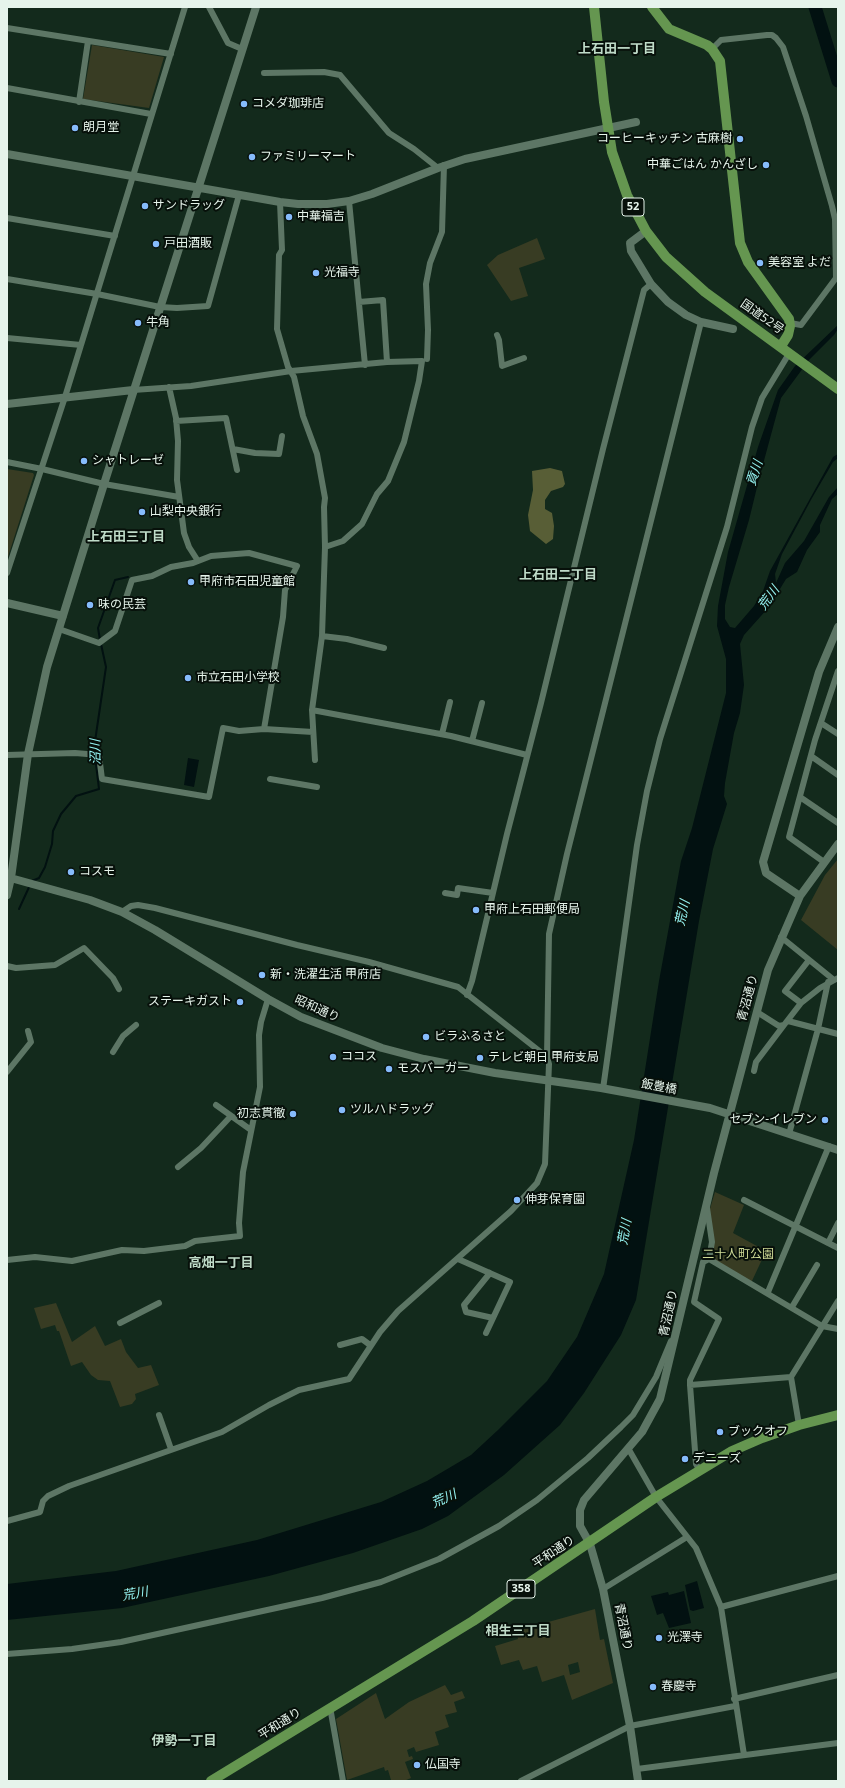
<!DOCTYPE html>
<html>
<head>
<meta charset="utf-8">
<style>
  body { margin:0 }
  #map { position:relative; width:845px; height:1788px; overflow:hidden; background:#132a1c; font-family:"Open Sans",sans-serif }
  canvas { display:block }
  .frame { position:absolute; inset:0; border:8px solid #e6f4eb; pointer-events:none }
</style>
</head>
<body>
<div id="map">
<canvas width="845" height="1788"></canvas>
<div class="frame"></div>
</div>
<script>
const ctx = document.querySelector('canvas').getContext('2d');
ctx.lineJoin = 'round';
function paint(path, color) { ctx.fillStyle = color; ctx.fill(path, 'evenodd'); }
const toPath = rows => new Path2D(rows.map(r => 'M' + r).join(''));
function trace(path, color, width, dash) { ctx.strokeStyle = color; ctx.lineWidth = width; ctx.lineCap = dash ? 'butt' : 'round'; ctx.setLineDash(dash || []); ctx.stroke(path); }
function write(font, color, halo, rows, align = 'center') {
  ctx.font = font + ' "Open Sans","Noto Sans JP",sans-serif'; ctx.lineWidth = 4; ctx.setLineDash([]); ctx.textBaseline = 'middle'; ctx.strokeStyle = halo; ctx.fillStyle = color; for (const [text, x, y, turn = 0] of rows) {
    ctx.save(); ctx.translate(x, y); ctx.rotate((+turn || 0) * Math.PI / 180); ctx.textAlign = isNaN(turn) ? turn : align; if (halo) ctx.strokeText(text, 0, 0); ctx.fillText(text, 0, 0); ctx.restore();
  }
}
paint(toPath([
  [92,45,164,57,149,108,83,99],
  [537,238,545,259,519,268,528,296,511,301,487,265,498,255],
  [7,469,33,473,34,475,7,560],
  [838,859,838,950,801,920,825,875],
  [715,1192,744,1205,733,1233,766,1251,751,1283,709,1259,712,1242,709,1212],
  [56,1303,72,1342,95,1326,105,1346,121,1339,126,1352,138,1368,151,1365,159,1385,135,1394,136,1399,132,1404,120,1407,110,1381,98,1380,91,1375,82,1362,71,1366,59,1331,57,1331,55,1325,41,1329,34,1308],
  [595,1609,600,1640,604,1639,613,1683,572,1700,564,1675,542,1682,537,1666,523,1670,519,1660,501,1665,495,1646,518,1639,516,1631],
  [578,1662,580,1672,570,1675,568,1665],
  [445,1685,451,1695,462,1691,465,1698,454,1702,457,1712,445,1715,449,1727,435,1732,439,1745,416,1752,414,1747,407,1750,409,1757,412,1756,413,1759,405,1762,411,1778,404,1781,391,1780,388,1770,385,1771,384,1767,347,1780,336,1719,376,1693,385,1719,409,1702]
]), '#383c23');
paint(toPath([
  [550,468,562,471,565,484,563,487,551,491,545,500,545,509,552,513,554,526,553,539,546,544,530,531,528,515,533,490,532,471]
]), '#585e36');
paint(toPath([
  [838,325,838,329,834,335,809,360,781,398,759,479,749,520,729,587,725,605,725,619,730,627,735,628,754,606,763,591,770,571,833,457,838,454,838,458,833,462,812,498,782,554,775,574,776,583,785,563,804,541,829,497,838,487,838,494,832,499,820,525,820,532,807,550,797,572,786,579,769,607,744,635,740,644,744,685,740,713,734,733,725,783,724,796,727,804,713,849,699,921,636,1300,621,1335,584,1393,560,1425,504,1475,448,1516,422,1529,353,1553,269,1576,122,1608,7,1620,7,1584,116,1571,257,1540,381,1502,427,1481,471,1455,498,1430,547,1381,577,1337,604,1274,634,1140,659,981,681,861,692,828,726,693,726,659,717,626,718,606,728,552,758,447,778,390,795,366],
  [188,758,199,760,194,787,184,785],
  [697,1581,704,1608,693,1611,690,1610,685,1585],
  [684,1591,691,1623,669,1628,663,1613,657,1615,651,1596,668,1592,669,1595]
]), '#021111');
trace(toPath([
  [100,640,98,628,115,580,128,577],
  [32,881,39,878,45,867,52,844,53,831,61,814,76,796,99,789,94,748,106,667,101,644],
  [19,909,30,885]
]), '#021111', 2);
trace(toPath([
  [815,7,838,81]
]), '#021111', 13);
trace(toPath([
  [209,7,228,43,242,49],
  [7,28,171,54],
  [712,49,721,40,767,35,772,35,776,38,783,47,806,116,832,206,835,219,836,278,801,325,790,323],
  [264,73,324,72,340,75,389,133,414,149,438,168],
  [7,88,151,114],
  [79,102,88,41],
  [349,201,365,365],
  [280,202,282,250,279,255,277,329,288,367,294,377,303,416,317,454,325,498,324,507,325,547,322,636,312,710,315,760],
  [7,218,115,236],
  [7,279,97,294,160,307,177,308,208,306,239,195],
  [359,302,383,300,387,362],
  [497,335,499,340,502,366,524,358],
  [7,338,81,345],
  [427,359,428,330,426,284,430,263,442,232,444,165],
  [169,387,176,418,178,441,177,480,184,533,189,547,198,561],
  [133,390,191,386,291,371,387,362,422,361,419,381,404,442,388,481,377,494,362,524,343,541,325,547],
  [176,421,226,418,237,470],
  [233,449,255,453,279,454,282,436],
  [7,462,42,469,104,484,179,497],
  [7,573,65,397,185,7],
  [322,636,347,639,384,648],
  [312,710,451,736,527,755],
  [821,723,838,734],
  [264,729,313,732],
  [442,734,450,702],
  [472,741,482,703],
  [7,755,75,753,99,755,102,779,209,797,223,728,239,731,264,729,283,617,285,590,297,566,249,553,211,556,193,563,171,567,152,576,132,580,115,631,99,643,59,629],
  [811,756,838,775],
  [270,779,317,787],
  [800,797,838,823],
  [824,862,789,837,815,740,838,671],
  [445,893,457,895,458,888,493,893],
  [781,937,834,980],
  [7,966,16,968,55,965,84,948,113,978,119,989],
  [467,995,472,981,507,834,541,703,603,449,644,290,651,284],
  [801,1003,785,991,809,960],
  [757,1012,779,1026,784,1025,801,1003,820,988,838,978],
  [788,1021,838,1034],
  [113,1052,123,1036,136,1025],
  [547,1057,549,934,567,854,701,322],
  [754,1071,756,1062,784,1025],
  [7,1072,31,1042,28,1031],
  [603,1089,637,845,647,791,660,739,727,527,752,427,762,398,790,352],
  [216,1105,251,1130],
  [789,1134,818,1029,828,982],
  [178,1167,201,1148,231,1116],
  [744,1200,838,1248],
  [707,1208,712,1242,709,1259,822,1326,838,1329],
  [828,1243,838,1223],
  [458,1259,510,1282,486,1333],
  [7,1260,35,1257,72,1261,122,1250,144,1251,185,1246,195,1241,240,1236,239,1223,243,1172,260,1087,259,1035,261,1022,268,999],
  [490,1273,464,1305,466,1312,493,1318],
  [768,1292,829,1146],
  [792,1307,817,1265],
  [120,1323,159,1303],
  [340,1345,362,1339,370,1345],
  [690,1385,791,1377],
  [159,1415,171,1449],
  [799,1425,791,1377,838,1301],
  [628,1448,656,1497,696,1548,721,1607,744,1755],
  [700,1471,696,1464,690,1385,690,1380,719,1319,694,1302,703,1262,709,1259],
  [7,1521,40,1512,43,1501,48,1496,69,1486,222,1432,269,1405,299,1390,349,1379,380,1332,398,1311,511,1211,537,1183,545,1164,549,1064,547,1057,458,987,369,962,297,945,155,908,138,905,131,906,122,912],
  [603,1589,687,1537],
  [721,1607,838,1576],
  [7,1654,72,1649,121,1642,322,1598,381,1582,439,1559,499,1526,537,1500,588,1458,621,1427,633,1415,656,1377,671,1341],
  [734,1699,838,1675],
  [330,1707,343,1781],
  [637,1769,838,1743],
  [521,1781,630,1726,735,1706]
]), '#5d7665', 6);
trace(toPath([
  [7,154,280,202,298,204,327,204,349,201,372,194,438,168,465,159,636,122],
  [646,231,630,243,631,251,651,284,668,302,686,315,701,322,733,329],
  [7,404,133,390],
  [7,603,63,616],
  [7,877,90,900,122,912,155,930,268,999,301,1017,382,1048,424,1059,495,1073,601,1088,710,1108,838,1150],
  [7,895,11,878,28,754,47,667,104,484,256,7],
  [800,896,766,873,763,862,819,672,838,627],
  [638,1781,630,1726,603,1589,590,1544,580,1526,580,1510,584,1500,642,1432,660,1399,714,1173,768,970,800,896,838,844]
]), '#5d7665', 8);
trace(toPath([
  [594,7,604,102,612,152,627,195,646,231,666,257,705,292,838,389],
  [652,7,669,29,707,45,712,49,720,61,740,243,748,262,789,319,790,326,788,335,781,346],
  [211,1781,473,1621,656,1497,732,1451,762,1438,799,1425,838,1415]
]), '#659650', 10);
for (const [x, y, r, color] of [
  [244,104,4,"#86bbfb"],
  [75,128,4,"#86bbfb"],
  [740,139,4,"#86bbfb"],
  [252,157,4,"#86bbfb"],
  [766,165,4,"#86bbfb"],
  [145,206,4,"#86bbfb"],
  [289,217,4,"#86bbfb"],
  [156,244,4,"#86bbfb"],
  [760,263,4,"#86bbfb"],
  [316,273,4,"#86bbfb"],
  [138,323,4,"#86bbfb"],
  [84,461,4,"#86bbfb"],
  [142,512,4,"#86bbfb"],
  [191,582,4,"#86bbfb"],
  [90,605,4,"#86bbfb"],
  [188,678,4,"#86bbfb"],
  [71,872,4,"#86bbfb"],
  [476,910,4,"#86bbfb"],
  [262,975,4,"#86bbfb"],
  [240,1002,4,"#86bbfb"],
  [426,1037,4,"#86bbfb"],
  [333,1057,4,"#86bbfb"],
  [480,1058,4,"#86bbfb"],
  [389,1069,4,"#86bbfb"],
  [342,1110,4,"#86bbfb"],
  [293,1114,4,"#86bbfb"],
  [825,1120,4,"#86bbfb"],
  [517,1200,4,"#86bbfb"],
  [720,1432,4,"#86bbfb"],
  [685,1459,4,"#86bbfb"],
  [659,1638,4,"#86bbfb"],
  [653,1687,4,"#86bbfb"],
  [417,1765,4,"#86bbfb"]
]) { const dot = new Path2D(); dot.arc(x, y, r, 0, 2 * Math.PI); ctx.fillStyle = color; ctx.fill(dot); trace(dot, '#07100a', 1.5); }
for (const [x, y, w] of [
  [633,207,22],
  [521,1589,28]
]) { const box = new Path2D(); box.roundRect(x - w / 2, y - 9, w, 18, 3); ctx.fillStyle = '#07100a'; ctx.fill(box); trace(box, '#e6f4eb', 1); }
write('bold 11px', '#e6f4eb', null, [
  ["52",633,207],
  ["358",521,1589]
]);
write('12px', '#e6f4eb', '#07100a', [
  ["コメダ珈琲店",252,104],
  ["朗月堂",83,128],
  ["コーヒーキッチン 古麻樹",732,139,"right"],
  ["ファミリーマート",260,157],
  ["中華ごはん かんざし",758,165,"right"],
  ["サンドラッグ",153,206],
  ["中華福吉",297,217],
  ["戸田酒販",164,244],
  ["美容室 よだ",768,263],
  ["光福寺",324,273],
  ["牛角",146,323],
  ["シャトレーゼ",92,461],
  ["山梨中央銀行",150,512],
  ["甲府市石田児童館",199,582],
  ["味の民芸",98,605],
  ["市立石田小学校",196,678],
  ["コスモ",79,872],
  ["甲府上石田郵便局",484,910],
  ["新・洗濯生活 甲府店",270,975],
  ["ステーキガスト",232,1002,"right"],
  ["ビラふるさと",434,1037],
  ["ココス",341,1057],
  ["テレビ朝日 甲府支局",488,1058],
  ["モスバーガー",397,1069],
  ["ツルハドラッグ",350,1110],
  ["初志貫徹",285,1114,"right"],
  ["セブン-イレブン",817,1120,"right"],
  ["伸芽保育園",525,1200],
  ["ブックオフ",728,1432],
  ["デニーズ",693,1459],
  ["光澤寺",667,1638],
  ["春慶寺",661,1687],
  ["仏国寺",425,1765]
], 'left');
write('12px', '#e6f4eb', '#07100a', [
  ["国道52号",762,317,35],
  ["青沼通り",748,998,-75],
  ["昭和通り",317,1009,24],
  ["飯豊橋",659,1087,10],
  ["青沼通り",669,1313,-78],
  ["平和通り",554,1552,-34],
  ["青沼通り",623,1627,79],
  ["平和通り",280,1724,-32]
]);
write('12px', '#cfda96', '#07100a', [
  ["二十人町公園",738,1255]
]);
write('bold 13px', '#bfdbc8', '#07100a', [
  ["上石田一丁目",617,49],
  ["上石田三丁目",126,537],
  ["上石田二丁目",558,575],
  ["高畑一丁目",221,1263],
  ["相生三丁目",518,1631],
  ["伊勢一丁目",184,1741]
]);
write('italic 13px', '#96f5f4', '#07100a', [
  ["貢川",755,473,-72],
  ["荒川",769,598,-54],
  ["沼川",96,752,-91],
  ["荒川",683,913,-77],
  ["荒川",625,1232,-80],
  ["荒川",444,1499,-24],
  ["荒川",135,1594,-10]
]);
</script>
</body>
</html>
